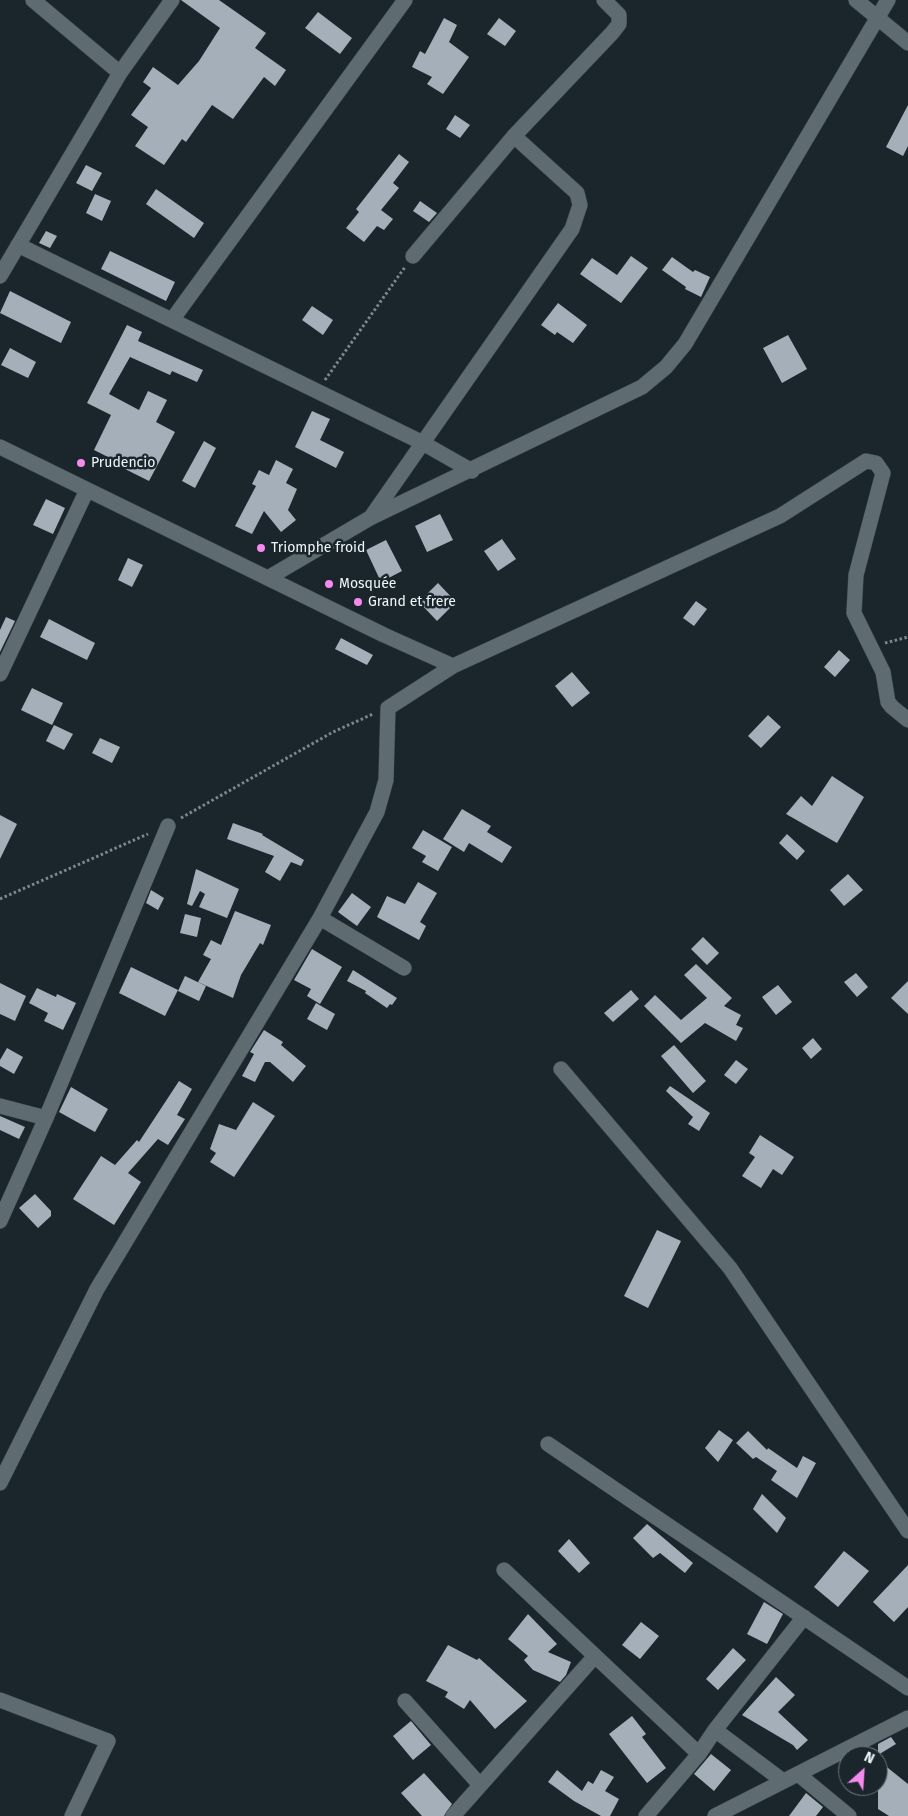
<!DOCTYPE html>
<html>
<head>
<meta charset="utf-8">
<style>
  body { margin:0 }
  #map { position:relative; width:908px; height:1816px; overflow:hidden; background:#1a262c; font-family:"Fira Sans",sans-serif }
  canvas { display:block }
  .north { position:absolute; left:838px; top:1746px; width:50px; height:50px; box-sizing:border-box; background:#1a262c; border:1px solid #6f797e; border-radius:50%; rotate:26deg; font-size:14px; font-weight:700; line-height:20px; text-align:center; color:#eef6fa }
  .north::after { content:''; display:block; margin:auto; width:18px; height:22px; background:#f689ed; clip-path:polygon(50% 0,100% 100%,50% 72%,0 100%) }
</style>
</head>
<body>
<div id="map">
<canvas width="908" height="1816"></canvas>
<div class="north">N</div>
</div>
<script>
const ctx = document.querySelector('canvas').getContext('2d');
ctx.lineJoin = 'round';
function paint(path, color) { ctx.fillStyle = color; ctx.fill(path, 'evenodd'); }
const toPath = rows => new Path2D(rows.map(r => 'M' + r).join(''));
function trace(path, color, width, dash) { ctx.strokeStyle = color; ctx.lineWidth = width; ctx.lineCap = dash ? 'butt' : 'round'; ctx.setLineDash(dash || []); ctx.stroke(path); }
function write(font, color, halo, rows, align = 'center') {
  ctx.font = font + ' "Fira Sans",sans-serif'; ctx.lineWidth = 5; ctx.setLineDash([]); ctx.textBaseline = 'middle'; ctx.strokeStyle = halo; ctx.fillStyle = color; for (const [text, x, y, turn = 0] of rows) {
    ctx.save(); ctx.translate(x, y); ctx.rotate((+turn || 0) * Math.PI / 180); ctx.textAlign = isNaN(turn) ? turn : align; if (halo) ctx.strokeText(text, 0, 0); ctx.fillText(text, 0, 0); ctx.restore();
  }
}
paint(toPath([
  [181,0,219,0,266,33,255,48,286,70,275,86,264,77,233,119,212,105,186,142,182,139,164,165,135,146,148,127,131,115,151,88,143,82,153,67,178,85,199,61,220,28],
  [318,12,352,38,340,54,305,28],
  [444,18,457,25,449,42,469,57,443,94,427,84,432,77,412,67,420,51,425,54],
  [499,18,516,31,505,46,487,34],
  [908,105,908,146,903,156,886,147],
  [455,115,470,125,460,138,446,129],
  [399,154,409,162,393,183,399,188,381,210,393,219,384,230,377,226,364,242,346,228,359,212,356,209],
  [86,165,102,173,92,191,76,183],
  [156,189,204,223,194,238,146,204],
  [95,194,111,201,102,221,86,213],
  [420,201,437,213,429,222,413,211],
  [46,231,57,236,50,248,39,243],
  [110,251,175,282,166,301,101,269],
  [631,256,648,268,621,303,580,274,592,258,617,275],
  [672,257,693,272,695,270,710,277,701,297,685,289,686,287,662,270],
  [10,291,71,322,61,343,0,313],
  [558,303,587,325,573,343,557,332,555,335,541,325],
  [312,306,333,320,323,335,302,320],
  [127,325,142,332,138,341,203,370,197,382,172,371,170,375,130,357,109,394,139,410,148,391,167,400,156,422,175,432,149,481,113,463,114,460,94,450,111,415,87,403],
  [788,335,807,369,782,383,763,348],
  [10,348,36,362,28,378,1,365],
  [312,411,330,419,320,440,344,452,336,468,295,447],
  [204,441,216,448,195,488,182,481],
  [276,460,293,469,286,483,297,489,288,510,296,520,281,532,264,511,252,534,235,526,256,486,252,484,259,470,269,475],
  [46,499,65,508,53,534,33,525],
  [440,514,453,540,427,552,415,526],
  [502,539,516,559,498,571,484,551],
  [386,540,402,571,381,582,366,550],
  [128,558,143,565,132,587,118,580],
  [438,583,456,602,437,621,419,602],
  [696,601,707,609,694,626,683,618],
  [6,617,15,621,0,652,0,630],
  [49,619,95,643,87,660,40,637],
  [341,638,373,655,367,665,335,649],
  [839,650,850,660,835,677,824,667],
  [572,672,590,693,572,707,555,686],
  [32,688,63,703,52,725,21,710],
  [768,715,781,727,761,748,748,736],
  [54,725,73,734,64,750,46,741],
  [100,738,120,747,112,763,92,753],
  [832,776,864,797,837,843,786,814,801,796,812,806],
  [462,809,491,826,487,832,512,847,502,863,469,843,464,852,443,839],
  [0,815,17,824,0,859],
  [233,823,263,834,262,835,304,860,301,866,291,862,280,881,265,872,274,856,227,839],
  [423,830,452,847,438,871,422,862,426,856,412,848],
  [787,834,805,851,797,860,779,843],
  [196,869,239,889,227,918,199,907,205,894,200,891,192,906,187,904],
  [848,874,863,890,844,906,830,890],
  [418,882,437,893,420,922,426,926,419,940,377,917,387,896,405,904],
  [151,890,164,898,158,910,146,903],
  [352,893,371,907,357,926,338,912],
  [235,911,271,925,263,945,260,943,241,975,233,998,198,982,211,959,203,955,211,940,221,945],
  [185,914,201,918,197,937,180,933],
  [703,937,719,953,707,965,691,949],
  [312,949,342,967,320,1004,307,996,311,989,294,980],
  [696,964,732,998,724,1006,741,1015,736,1025,743,1028,736,1041,705,1023,681,1043,644,1006,655,995,681,1020,707,998,684,975],
  [131,967,178,990,165,1016,119,993],
  [353,970,397,998,392,1005,390,1004,387,1008,365,993,366,991,347,981],
  [856,973,868,987,857,997,844,982],
  [185,976,206,986,199,1001,178,991],
  [908,981,908,1014,891,998],
  [0,983,26,996,15,1021,0,1014],
  [778,985,792,1002,776,1015,762,997],
  [37,988,56,997,57,994,76,1003,63,1030,44,1021,48,1013,29,1003],
  [631,990,639,999,613,1022,604,1013],
  [316,1003,335,1014,327,1030,307,1019],
  [264,1030,283,1042,281,1045,306,1066,293,1082,270,1062,265,1062,255,1082,242,1076,254,1054,250,1052],
  [813,1038,822,1049,811,1059,802,1048],
  [674,1045,706,1081,693,1093,661,1056],
  [7,1048,23,1057,14,1074,0,1066,0,1060],
  [736,1060,748,1069,736,1084,724,1075],
  [179,1081,192,1089,177,1115,185,1119,168,1145,158,1139,128,1173,141,1182,114,1225,73,1199,101,1156,115,1165,137,1140,139,1142],
  [670,1086,710,1113,699,1131,688,1124,693,1117,666,1091],
  [71,1087,108,1109,95,1132,59,1112],
  [253,1102,275,1116,234,1177,210,1162,216,1153,210,1149,219,1124,236,1130],
  [0,1116,25,1127,19,1139,0,1130],
  [760,1135,794,1157,782,1175,773,1169,761,1188,742,1176,755,1157,749,1153],
  [35,1194,51,1211,51,1216,38,1228,19,1208],
  [657,1230,681,1241,648,1308,624,1296],
  [719,1430,733,1440,718,1462,705,1448],
  [748,1431,767,1450,768,1448,797,1468,803,1456,816,1463,797,1498,771,1480,777,1471,756,1457,753,1459,736,1443],
  [762,1494,786,1518,777,1533,753,1509],
  [647,1524,693,1563,685,1573,660,1553,653,1558,633,1538],
  [569,1539,590,1563,579,1573,558,1551],
  [844,1551,869,1571,838,1607,814,1587],
  [908,1565,908,1607,894,1622,873,1602],
  [764,1602,783,1614,767,1644,747,1634],
  [528,1614,557,1644,548,1652,571,1662,566,1675,560,1682,533,1670,524,1660,528,1656,508,1639],
  [641,1622,659,1636,640,1659,622,1645],
  [448,1645,477,1660,479,1658,527,1701,495,1729,470,1700,464,1709,445,1697,448,1692,426,1681],
  [733,1648,746,1660,718,1690,706,1679],
  [776,1677,795,1695,778,1712,808,1740,797,1750,793,1745,742,1715],
  [632,1716,646,1734,642,1737,666,1768,647,1783,609,1734],
  [411,1721,431,1745,413,1760,393,1736],
  [891,1737,896,1744,878,1755,878,1744],
  [711,1754,731,1770,714,1791,694,1774],
  [878,1760,908,1784,908,1816,889,1816,878,1809],
  [557,1770,582,1791,588,1781,593,1784,601,1770,614,1777,605,1791,619,1799,610,1816,601,1816,574,1801,548,1782],
  [424,1773,452,1804,444,1816,422,1816,401,1793],
  [806,1793,823,1807,816,1816,789,1816]
]), '#a5afba');
const minor = toPath([
  [33,0,120,73],
  [856,0,908,43],
  [18,245,421,442,472,471],
  [413,256,514,136,612,33,619,24,619,15,604,0],
  [0,276,120,73,172,0],
  [172,320,405,0],
  [0,447,384,635,453,666],
  [371,517,572,229,580,205,577,193,514,136],
  [268,578,370,518,642,387,666,367,685,344,888,0],
  [0,674,87,490],
  [320,918,404,968],
  [561,1069,730,1268,908,1531],
  [0,1106,46,1118],
  [0,1221,46,1118,168,826],
  [548,1444,908,1688],
  [0,1483,97,1289,320,918,377,812,386,780,388,708,453,666,780,516,866,461,876,463,883,473,856,575,854,613,883,672,888,702,892,707,908,720],
  [504,1570,699,1754],
  [0,1700,108,1741,72,1816],
  [405,1701,480,1785],
  [715,1730,783,1781],
  [798,1774,849,1816],
  [453,1816,595,1656],
  [646,1816,699,1754,715,1730,804,1617],
  [715,1816,908,1718]
]);
trace(minor, '#384247', 16);
trace(toPath([
  [325,380,405,267],
  [885,643,908,637],
  [181,818,333,732,373,714],
  [0,899,148,834]
]), '#7d878c', 3, [2.5, 2.5]);
trace(minor, '#5e6c72', 15);
for (const [x, y, r, color] of [
  [81,463,5,"#f689ed"],
  [261,548,5,"#f689ed"],
  [329,584,5,"#f689ed"],
  [358,602,5,"#f689ed"]
]) { const dot = new Path2D(); dot.arc(x, y, r, 0, 2 * Math.PI); ctx.fillStyle = color; ctx.fill(dot); trace(dot, '#1a262c', 2); }
write('14px', '#eef6fa', '#1a262c', [
  ["Prudencio",91,463],
  ["Triomphe froid",271,548],
  ["Mosquée",339,584],
  ["Grand et frere",368,602]
], 'left');
</script>
</body>
</html>
